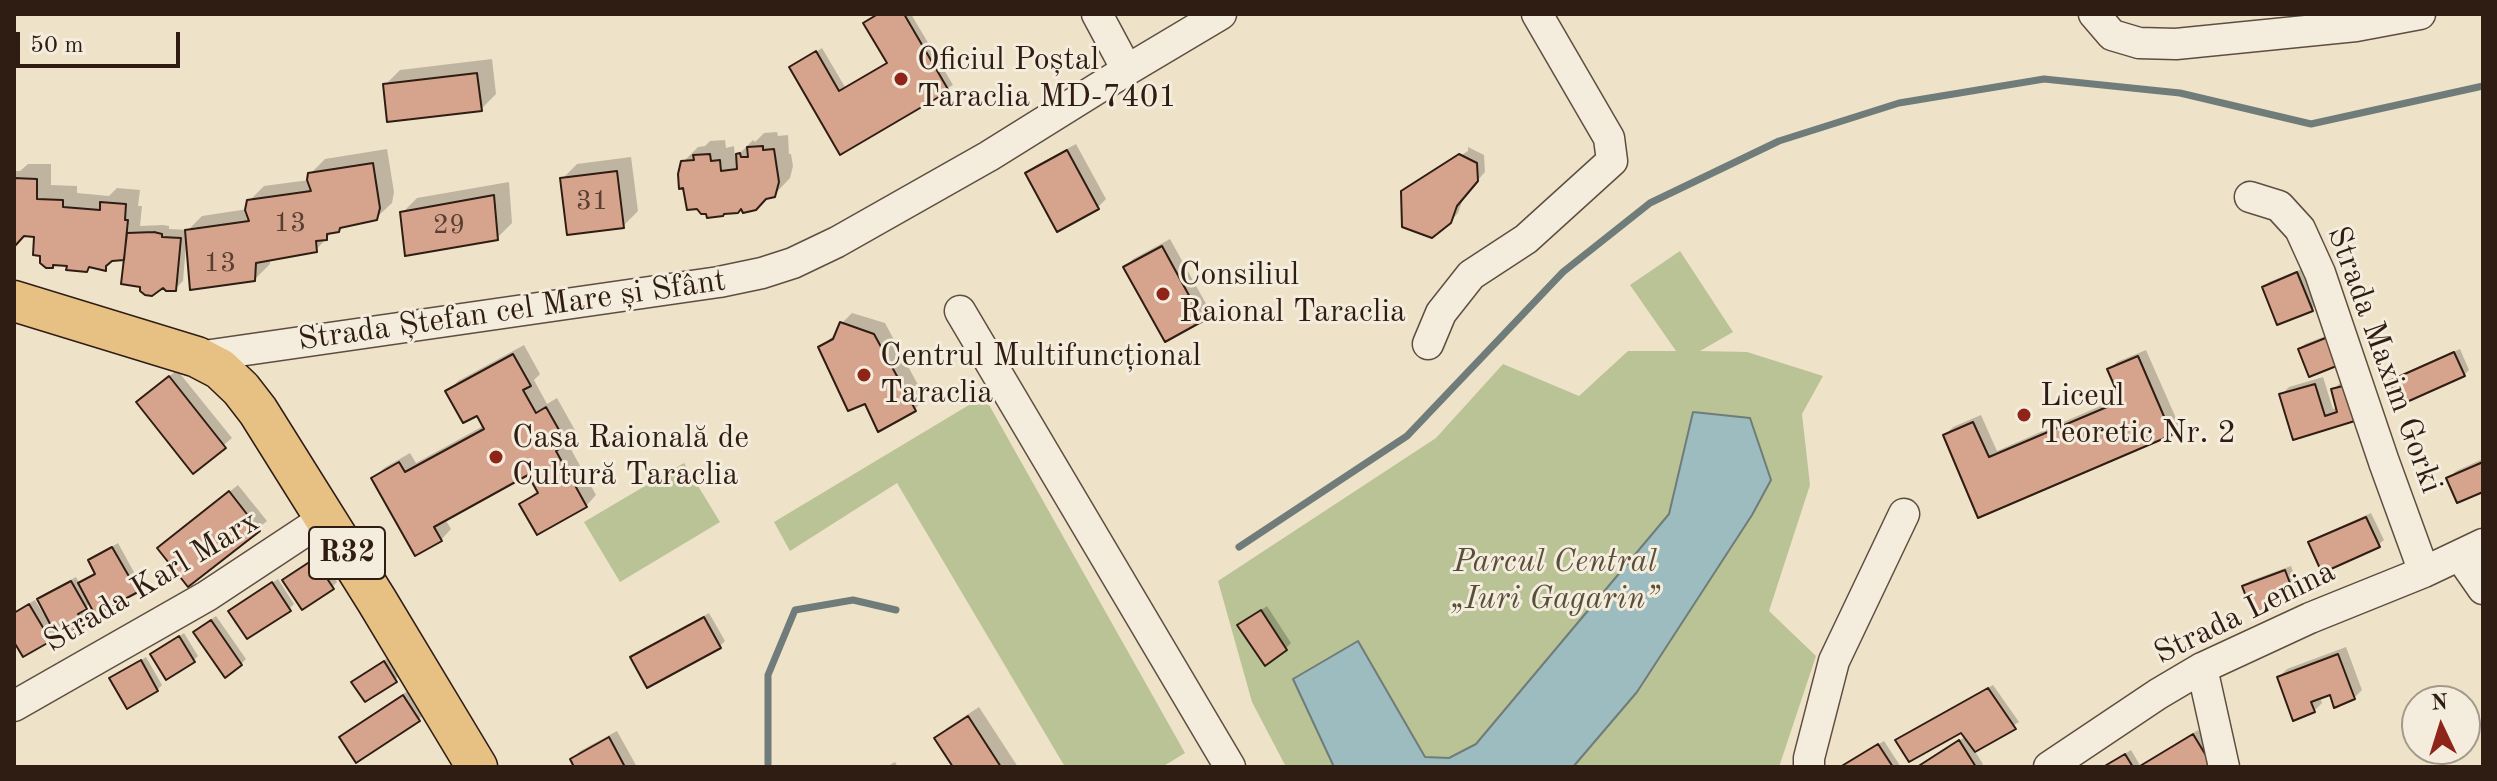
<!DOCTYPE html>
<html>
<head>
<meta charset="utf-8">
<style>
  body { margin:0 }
  #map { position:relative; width:2497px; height:781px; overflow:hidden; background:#eee2c9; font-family:"Old Standard TT",serif }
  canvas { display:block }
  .frame { position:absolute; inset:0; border:16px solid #2f1c13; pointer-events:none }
  .north { position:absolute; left:2401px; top:685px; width:80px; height:80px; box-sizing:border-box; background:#f4ecdc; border:2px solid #a5998c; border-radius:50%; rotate:356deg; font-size:22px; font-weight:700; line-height:32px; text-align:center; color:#2f1c13 }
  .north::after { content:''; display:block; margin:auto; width:28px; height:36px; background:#8f2418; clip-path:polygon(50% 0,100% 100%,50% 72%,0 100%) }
  .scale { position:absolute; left:16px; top:32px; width:164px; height:36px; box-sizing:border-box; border:4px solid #2f1c13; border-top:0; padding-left:10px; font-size:24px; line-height:28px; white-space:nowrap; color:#2f1c13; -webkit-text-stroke:6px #f4ecdc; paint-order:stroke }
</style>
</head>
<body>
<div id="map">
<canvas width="2497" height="781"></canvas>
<div class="frame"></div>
<div class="north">N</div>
<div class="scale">50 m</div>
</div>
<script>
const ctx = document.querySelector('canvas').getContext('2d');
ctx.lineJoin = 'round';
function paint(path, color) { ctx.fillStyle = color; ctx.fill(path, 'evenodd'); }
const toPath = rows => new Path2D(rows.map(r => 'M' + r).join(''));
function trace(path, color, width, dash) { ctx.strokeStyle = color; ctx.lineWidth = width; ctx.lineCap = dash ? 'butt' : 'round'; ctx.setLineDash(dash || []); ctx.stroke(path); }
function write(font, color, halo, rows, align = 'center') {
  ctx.font = font + ' "Old Standard TT",serif'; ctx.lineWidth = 6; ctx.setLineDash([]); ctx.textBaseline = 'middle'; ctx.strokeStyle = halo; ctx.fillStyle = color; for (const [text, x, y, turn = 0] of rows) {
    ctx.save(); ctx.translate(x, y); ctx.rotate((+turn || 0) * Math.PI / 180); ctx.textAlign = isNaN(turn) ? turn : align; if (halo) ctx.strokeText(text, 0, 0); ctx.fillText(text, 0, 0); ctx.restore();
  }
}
paint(toPath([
  [1680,251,1733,332,1700,351,1747,352,1823,376,1802,414,1810,485,1769,611,1816,656,1779,767,1286,767,1252,702,1218,581,1436,438,1503,364,1579,396,1628,351,1676,351,1630,285],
  [984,396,1185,753,1162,767,1065,767,897,483,790,551,774,522],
  [684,463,720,522,620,582,584,522]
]), '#bac395');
const water = toPath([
  [1693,412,1750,418,1771,480,1752,515,1637,692,1573,767,1334,767,1293,679,1358,641,1425,757,1449,758,1476,744,1669,514,1693,412]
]);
paint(water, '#9cbcbf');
trace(water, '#707c7a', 2);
paint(toPath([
  [878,14,911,14,953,85,840,152,791,68,822,48,845,87,888,62,865,23],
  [492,59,496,94,481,109,385,85,400,70],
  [777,132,778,136,788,135,789,154,791,154,793,166,790,178,774,195,742,206,683,162,698,147,705,146,710,141,725,140,726,148,734,146,735,158,753,140,755,142,764,133],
  [1076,144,1106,199,1098,207,1058,229,1027,174,1035,166],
  [1468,147,1484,155,1485,172,1464,196,1458,213,1450,222,1408,189,1468,151],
  [387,149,394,192,392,203,376,218,343,225,338,230,333,231,316,250,270,258,270,264,255,279,186,245,183,281,175,289,126,254,115,259,105,269,56,263,52,266,37,235,26,234,14,246,14,171,20,171,28,164,51,164,51,185,77,186,77,193,109,196,117,188,140,190,138,206,142,206,140,226,163,225,169,226,169,229,188,230,202,216,248,209,249,201,264,186,309,180,310,174,325,159],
  [631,157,638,211,623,226,562,179,577,164],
  [509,182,512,223,497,238,402,213,417,198],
  [1170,239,1210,311,1202,319,1165,339,1126,267,1133,259],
  [2302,269,2317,304,2312,309,2264,287,2269,282],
  [852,313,885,323,925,398,915,409,866,401,820,347,837,333,842,323],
  [2333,333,2338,363,2300,349,2305,344],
  [524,345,540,374,534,380,547,404,557,398,576,432,567,442,596,495,586,506,522,504,538,490,529,473,445,519,451,529,441,540,374,478,384,468,410,453,416,463,485,425,478,413,448,392,458,381],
  [2460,349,2469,370,2464,375,2391,382,2396,377],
  [2146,350,2179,425,2171,433,1979,515,1945,435,1953,427,1981,415,1997,451,2121,397,2109,370,2117,362],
  [177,370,232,438,193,471,146,395],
  [2323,377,2333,409,2338,407,2333,390,2341,382,2355,378,2357,419,2294,437,2281,395,2289,387],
  [2483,459,2483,490,2448,479,2456,471],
  [238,485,267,521,189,584,168,540],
  [2371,513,2384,540,2378,545,2310,543,2315,538],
  [118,543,141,585,136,590,91,603,83,609,88,619,83,624,57,632,50,639,24,654,14,638,14,612,35,600,44,615,47,613,39,599,44,594,76,577,80,584,97,572,90,560],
  [319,555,337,582,332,587,289,575],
  [2291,566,2300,592,2295,597,2245,586,2250,581],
  [278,579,294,604,289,609,231,611],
  [1267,606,1291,643,1286,648,1239,625],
  [709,613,725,641,720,646,632,658,638,653],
  [216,616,246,659,241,664,200,627],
  [184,633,198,656,193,661,152,654],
  [2346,647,2362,690,2354,698,2331,693,2320,697,2322,703,2314,711,2279,677,2287,669],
  [146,657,162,685,157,690,111,678],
  [389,657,401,675,366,700,359,677],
  [1993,685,2019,722,1974,750,1983,764,1980,767,1918,767,1966,736,1961,730,1897,741,1902,736],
  [412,688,427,711,419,719,357,760,342,737,350,729],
  [979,707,1018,767,955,767,937,738,947,728],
  [2198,730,2221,767,2142,767,2148,761],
  [617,731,637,767,577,767,572,759,580,751],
  [1884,741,1901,767,1840,767],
  [2131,750,2141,767,2103,767],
  [895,762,898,767,886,767],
  [2339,765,2339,767,2306,767]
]), '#0003');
trace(toPath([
  [1239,547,1407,436,1563,272,1650,203,1779,141,1899,103,2044,79,2180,93,2311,124,2483,86],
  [768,767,768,675,795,610,853,600,896,610]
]), '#707c7a', 7);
const building = toPath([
  [878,14,904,14,949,91,840,155,789,67,816,51,839,91,887,63,863,23,878,14],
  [477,73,482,111,387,122,383,84,477,73],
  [763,146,763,150,774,149,779,182,775,197,766,199,756,210,743,213,741,209,738,213,724,214,723,216,707,218,706,214,701,214,697,209,687,210,683,188,679,189,678,174,681,161,694,160,693,155,710,154,711,161,720,160,721,171,737,169,736,154,740,153,741,157,748,157,747,147,763,146],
  [1067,150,1099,209,1057,232,1025,173,1067,150],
  [1459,154,1477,163,1478,181,1457,206,1451,223,1432,238,1402,227,1401,191,1459,154],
  [373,163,380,208,377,220,340,228,339,232,327,234,327,240,316,241,317,252,256,263,255,281,190,290,185,230,249,221,245,210,247,200,311,191,307,180,308,173,373,163],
  [617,171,624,228,567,235,560,178,617,171],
  [14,178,37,179,37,199,63,200,63,207,100,210,100,202,126,204,125,220,128,220,124,260,112,261,106,266,106,271,89,267,87,272,66,270,67,266,53,265,53,268,46,268,40,263,40,256,33,255,34,237,24,236,14,247,14,178],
  [494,195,498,240,405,256,400,212,494,195],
  [154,232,162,234,162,237,181,238,176,291,166,291,163,288,152,296,145,295,140,291,140,287,121,284,127,233,154,232],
  [1162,246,1203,321,1165,342,1123,267,1162,246],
  [2297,272,2313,311,2277,325,2262,287,2297,272],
  [840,322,874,334,916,411,878,432,865,404,848,411,818,347,833,339,840,322],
  [2328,337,2339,365,2309,377,2298,349,2328,337],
  [2454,352,2465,376,2400,405,2389,381,2454,352],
  [513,354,531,386,523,390,536,413,546,407,567,444,556,451,587,507,537,535,519,504,538,493,528,475,434,527,442,541,415,556,371,478,399,462,405,472,484,429,477,416,463,423,445,391,513,354],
  [2138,356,2172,435,1978,518,1943,435,1973,422,1989,457,2121,401,2107,369,2138,356],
  [169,376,226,448,193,474,136,402,169,376],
  [2315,384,2325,416,2337,412,2331,389,2347,385,2358,420,2293,440,2279,394,2315,384],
  [2483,462,2483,492,2457,503,2446,478,2483,462],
  [229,491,260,531,188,587,157,548,229,491],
  [2366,517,2380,547,2322,573,2308,542,2366,517],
  [112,547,138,592,95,615,78,583,95,574,88,560,112,547],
  [314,559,334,589,302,610,282,580,314,559],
  [2285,570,2296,599,2253,615,2242,586,2285,570],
  [71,581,87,609,78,614,84,625,58,639,37,599,71,581],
  [272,582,291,611,247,639,228,611,272,582],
  [29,604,51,641,23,657,14,642,14,613,29,604],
  [1261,610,1287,650,1265,666,1237,625,1261,610],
  [704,617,721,648,647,688,630,657,704,617],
  [211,620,242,665,225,678,193,632,211,620],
  [179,636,195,662,166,680,150,654,179,636],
  [2338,654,2355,699,2334,708,2330,695,2311,702,2315,712,2293,721,2277,677,2338,654],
  [141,660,158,691,127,709,109,678,141,660],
  [384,661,397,682,365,702,351,682,384,661],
  [1988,688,2016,729,1975,752,1961,733,1909,762,1895,740,1988,688],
  [403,695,420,721,356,763,339,737,403,695],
  [968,716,1001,767,953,767,934,738,968,716],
  [2193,734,2213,767,2141,767,2140,766,2193,734],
  [609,737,625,767,574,767,570,759,609,737],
  [1959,740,1976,767,1917,767,1959,740],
  [1878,744,1893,767,1840,767,1878,744],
  [2125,754,2133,767,2103,767,2125,754]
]);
paint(building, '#d6a38d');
trace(building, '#2f1c13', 2);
const minor = toPath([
  [1097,14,1127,70],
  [2094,14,2112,35,2139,43,2176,44,2356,26,2420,14],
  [2250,197,2279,206,2300,229,2320,273,2384,462,2424,572],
  [960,311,1230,767],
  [1428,344,1441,313,1471,275,1526,239,1612,161,1609,138,1537,14],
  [197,357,719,282,762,273,793,263,837,242,989,156,1127,70,1221,14],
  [2460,556,2483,589],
  [2202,668,2224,767],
  [14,706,207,596,325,518],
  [1809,767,1809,758,1834,661,1904,514],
  [2049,767,2158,694,2202,668,2310,618,2424,572,2483,544]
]);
const major = toPath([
  [14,301,197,357,220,369,241,389,258,411,377,601,477,767]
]);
trace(minor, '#5f4e40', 33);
trace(major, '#2f1c13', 43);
trace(minor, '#f4ecdc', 30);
trace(major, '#e7c184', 40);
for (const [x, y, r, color] of [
  [901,79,8,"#8f2418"],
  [1163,294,8,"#8f2418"],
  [864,375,8,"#8f2418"],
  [2024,415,8,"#8f2418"],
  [496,457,8,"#8f2418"]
]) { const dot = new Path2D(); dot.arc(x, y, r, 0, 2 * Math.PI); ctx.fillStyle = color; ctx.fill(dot); trace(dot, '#f4ecdc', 3); }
write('28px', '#593e32', null, [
  ["31",592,202],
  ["13",290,224],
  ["29",449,226],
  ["13",220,264]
]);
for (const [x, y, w] of [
  [347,553,76]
]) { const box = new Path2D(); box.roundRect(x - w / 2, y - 26, w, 52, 6); ctx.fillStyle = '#f4ecdc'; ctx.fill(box); trace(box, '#2f1c13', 2); }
write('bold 30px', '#2f1c13', null, [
  ["R32",347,553]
]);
write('32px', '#2f1c13', '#f4ecdc', [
  ["Oficiul Poștal",917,61],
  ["Taraclia MD-7401",917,98],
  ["Consiliul",1179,276],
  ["Raional Taraclia",1179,313],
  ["Centrul Multifuncțional",880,357],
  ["Taraclia",880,394],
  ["Liceul",2040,397],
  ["Teoretic Nr. 2",2040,434],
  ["Casa Raională de",512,439],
  ["Cultură Taraclia",512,476]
], 'left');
write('32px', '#2f1c13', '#f4ecdc', [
  ["Strada Ștefan cel Mare și Sfânt",512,311,-8],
  ["Strada Maxim Gorki",2384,360,70],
  ["Strada Karl Marx",152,582,-31],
  ["Strada Lenina",2245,613,-26]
]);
write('italic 32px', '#594e3a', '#f4ecdc', [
  ["Parcul Central",1555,563],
  ["„Iuri Gagarin”",1555,600]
]);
</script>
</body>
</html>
